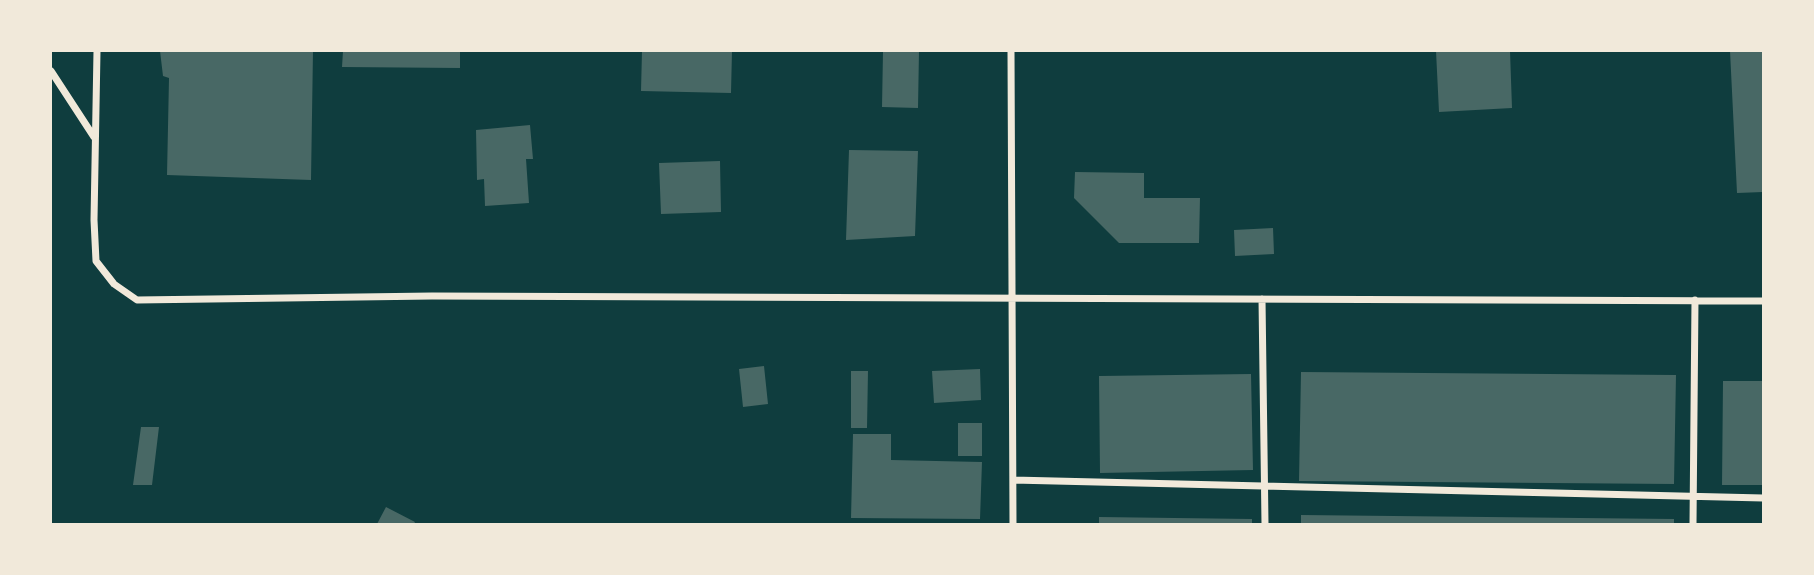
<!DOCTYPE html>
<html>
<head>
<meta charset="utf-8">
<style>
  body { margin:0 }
  #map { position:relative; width:1814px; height:575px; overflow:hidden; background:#0f3d3e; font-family:Raleway,sans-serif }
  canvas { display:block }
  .frame { position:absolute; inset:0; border:52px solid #f1e9da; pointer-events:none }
</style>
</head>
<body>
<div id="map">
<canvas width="1814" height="575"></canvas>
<div class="frame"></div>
</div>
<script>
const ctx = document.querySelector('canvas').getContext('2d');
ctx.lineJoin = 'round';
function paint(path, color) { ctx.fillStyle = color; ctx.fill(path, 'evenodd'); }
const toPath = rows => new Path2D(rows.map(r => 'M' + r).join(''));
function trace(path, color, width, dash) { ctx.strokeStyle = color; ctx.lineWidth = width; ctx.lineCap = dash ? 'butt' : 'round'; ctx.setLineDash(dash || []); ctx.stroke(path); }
paint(toPath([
  [160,51,313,51,311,180,167,175,169,78,163,76],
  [343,51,460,51,460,68,342,67],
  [642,51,732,51,731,93,641,91],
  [883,51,919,51,918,108,882,107],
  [1436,51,1510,51,1512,108,1439,112],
  [1730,51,1763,51,1763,192,1737,193],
  [530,125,533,159,526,159,529,203,485,206,484,179,477,180,476,130],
  [849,150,918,151,915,236,846,240],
  [720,161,721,212,661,214,659,163],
  [1075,172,1144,173,1144,198,1200,198,1199,243,1119,243,1074,198],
  [1273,228,1274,254,1235,256,1234,230],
  [764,366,768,404,743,407,739,369],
  [980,369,981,400,934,403,932,371],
  [851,371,868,371,867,428,851,428],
  [1301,372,1676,375,1674,484,1299,481],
  [1251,374,1253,470,1100,473,1099,376],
  [1723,381,1763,381,1763,485,1722,485],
  [958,423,982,423,982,456,958,456],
  [141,427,159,427,152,485,133,485],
  [853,434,891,434,891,460,982,462,980,519,851,518],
  [386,507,415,522,414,524,377,524],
  [1301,515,1674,519,1674,524,1301,524],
  [1099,517,1252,519,1252,524,1099,524]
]), '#486865');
trace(toPath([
  [97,51,94,220,96,261,114,284,137,300,432,296,1763,301],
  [1011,51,1013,524],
  [51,71,94,137],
  [1262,299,1265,524],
  [1013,480,1763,498],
  [1693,524,1695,300]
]), '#f1e9da', 7);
</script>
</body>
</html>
